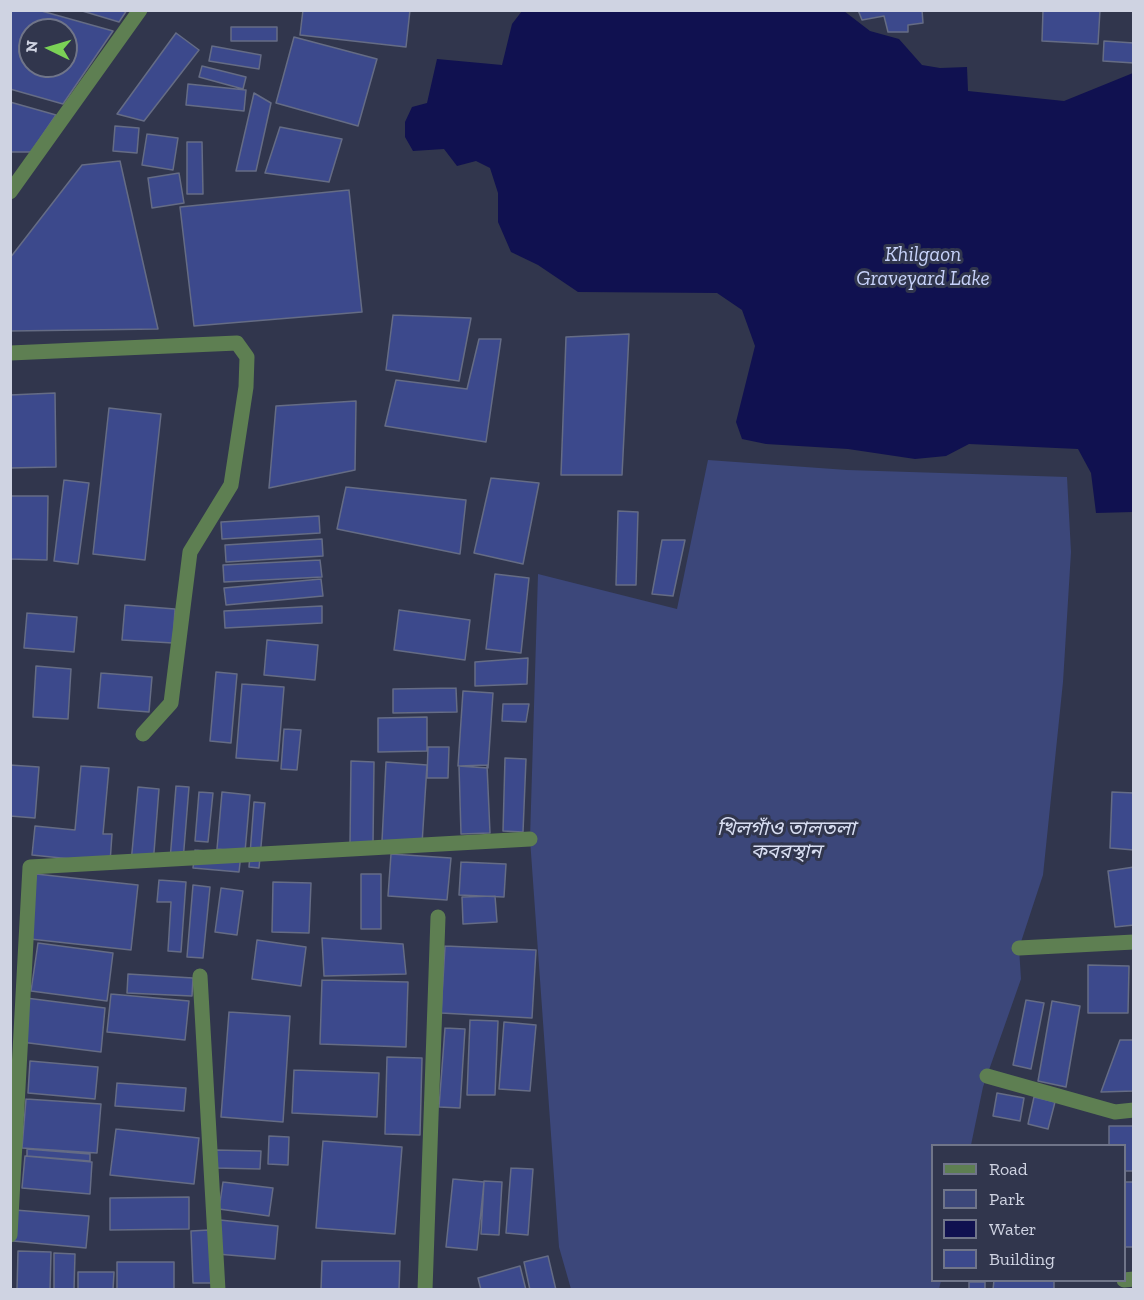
<!DOCTYPE html>
<html>
<head>
<meta charset="utf-8">
<style>
  body { margin:0 }
  #map { position:relative; width:1144px; height:1300px; overflow:hidden; background:#31364d; font-family:"Zilla Slab",serif }
  canvas { display:block }
  .frame { position:absolute; inset:0; border:12px solid #cfd3e2; pointer-events:none }
  .legend { position:absolute; left:931px; top:1144px; width:195px; height:138px; box-sizing:border-box; background:#31364d; border:2px solid #707589; margin:0; padding:8px 10px; list-style:none; font-size:18px; color:#cfd3e2 }
  .legend li { display:flex; align-items:center; gap:12px; height:30px }
  .legend b { width:30px; border:2px solid #707589 }
  .north { position:absolute; left:18px; top:18px; width:60px; height:60px; box-sizing:border-box; background:#31364d; border:2px solid #707589; border-radius:50%; rotate:275deg; font-size:16px; font-weight:700; line-height:24px; text-align:center; color:#cfd3e2 }
  .north::after { content:''; display:block; margin:auto; width:21px; height:27px; background:#7ad156; clip-path:polygon(50% 0,100% 100%,50% 72%,0 100%) }
</style>
</head>
<body>
<div id="map">
<canvas width="1144" height="1300"></canvas>
<div class="frame"></div>
<ul class="legend">
<li><b style="height:8px;background:#5e7f52"></b>Road</li>
<li><b style="height:16px;background:#3c477a"></b>Park</li>
<li><b style="height:16px;background:#101150"></b>Water</li>
<li><b style="height:16px;background:#3c498c"></b>Building</li>
</ul>
<div class="north">N</div>
</div>
<script>
const ctx = document.querySelector('canvas').getContext('2d');
ctx.lineJoin = 'round';
function paint(path, color) { ctx.fillStyle = color; ctx.fill(path, 'evenodd'); }
const toPath = rows => new Path2D(rows.map(r => 'M' + r).join(''));
function trace(path, color, width, dash) { ctx.strokeStyle = color; ctx.lineWidth = width; ctx.lineCap = dash ? 'butt' : 'round'; ctx.setLineDash(dash || []); ctx.stroke(path); }
function write(font, color, halo, rows, align = 'center') {
  ctx.font = font + ' "Zilla Slab","Noto Sans Bengali",serif'; ctx.lineWidth = 6; ctx.setLineDash([]); ctx.textBaseline = 'middle'; ctx.strokeStyle = halo; ctx.fillStyle = color; for (const [text, x, y, turn = 0] of rows) {
    ctx.save(); ctx.translate(x, y); ctx.rotate((+turn || 0) * Math.PI / 180); ctx.textAlign = isNaN(turn) ? turn : align; if (halo) ctx.strokeText(text, 0, 0); ctx.fillText(text, 0, 0); ctx.restore();
  }
}
paint(toPath([
  [708,460,847,470,1067,477,1071,552,1063,682,1043,875,1019,948,1021,979,983,1087,971,1145,932,1146,932,1280,941,1281,939,1289,571,1289,559,1247,530,839,538,574,677,609]
]), '#3c477a');
paint(toPath([
  [522,11,844,11,870,31,899,39,922,65,940,68,967,67,968,91,1064,101,1133,73,1133,512,1096,513,1091,473,1078,449,969,444,946,456,915,459,848,449,766,444,742,439,736,422,755,346,742,310,717,293,578,292,538,265,511,252,498,222,498,193,490,168,476,161,457,166,444,149,413,151,405,137,405,122,412,107,427,103,437,59,502,65,512,24]
]), '#101150');
const building = toPath([
  [10,10,38,10,113,31,63,104,10,89,10,10],
  [30,30,66,30,66,66,30,66,30,30],
  [79,10,127,10,119,22,79,10],
  [303,10,410,10,406,47,300,35,303,10],
  [858,10,922,10,923,23,908,25,908,32,888,32,884,16,862,20,858,10],
  [1043,10,1100,10,1098,44,1042,41,1043,10],
  [231,27,277,27,277,41,231,41,231,27],
  [176,33,199,50,144,121,117,114,176,33],
  [294,37,377,59,358,126,276,103,294,37],
  [1104,41,1134,43,1134,63,1103,61,1104,41],
  [212,46,261,55,259,69,209,61,212,46],
  [202,66,246,77,243,89,199,77,202,66],
  [188,84,246,90,244,111,186,105,188,84],
  [254,93,271,103,256,171,236,171,254,93],
  [10,102,56,115,31,152,10,152,10,102],
  [115,126,139,128,137,153,113,151,115,126],
  [280,127,342,139,329,182,265,173,280,127],
  [147,134,178,138,173,170,142,165,147,134],
  [187,142,202,142,203,194,187,194,187,142],
  [120,161,158,329,10,331,10,258,82,165,120,161],
  [179,173,184,203,152,208,148,178,179,173],
  [349,190,362,312,194,326,180,207,349,190],
  [393,315,471,318,459,381,386,370,393,315],
  [629,334,622,475,561,475,566,337,629,334],
  [479,339,501,339,486,442,385,426,396,380,467,389,479,339],
  [55,393,56,467,10,468,10,395,55,393],
  [356,401,355,470,269,488,276,406,356,401],
  [109,408,161,414,145,560,93,554,109,408],
  [491,478,539,483,523,564,474,553,491,478],
  [64,480,89,483,78,564,54,561,64,480],
  [346,487,466,500,460,554,337,529,346,487],
  [10,496,48,496,47,560,10,559,10,496],
  [618,511,638,512,636,585,616,585,618,511],
  [319,516,320,533,222,539,221,522,319,516],
  [322,539,323,556,226,562,225,545,322,539],
  [662,540,685,540,673,596,652,594,662,540],
  [320,560,322,577,224,582,223,565,320,560],
  [495,574,529,578,521,653,486,649,495,574],
  [321,579,323,596,226,605,224,588,321,579],
  [125,605,175,609,173,643,122,640,125,605],
  [322,606,322,623,225,628,224,611,322,606],
  [399,610,470,620,465,660,394,650,399,610],
  [27,613,77,617,74,652,24,648,27,613],
  [267,640,318,645,315,680,264,675,267,640],
  [528,658,527,684,475,686,475,662,528,658],
  [36,666,71,669,68,719,33,717,36,666],
  [216,672,237,674,231,743,210,741,216,672],
  [101,673,152,677,149,712,98,708,101,673],
  [242,684,284,687,278,761,236,758,242,684],
  [456,688,457,712,393,713,393,689,456,688],
  [463,691,493,693,488,768,458,766,463,691],
  [503,704,529,704,526,722,502,721,503,704],
  [427,717,427,751,378,752,378,718,427,717],
  [284,729,301,730,297,770,281,769,284,729],
  [428,747,449,747,448,778,427,778,428,747],
  [505,758,526,759,523,832,503,831,505,758],
  [351,761,374,762,373,844,350,844,351,761],
  [386,762,427,765,422,844,382,841,386,762],
  [10,765,39,767,35,818,10,816,10,765],
  [487,765,490,833,461,834,459,766,487,765],
  [81,766,109,768,103,834,112,834,110,863,32,855,35,826,75,830,81,766],
  [176,786,189,787,183,861,170,860,176,786],
  [138,787,159,789,153,865,131,863,138,787],
  [199,792,213,793,208,842,195,841,199,792],
  [222,792,250,795,245,852,217,849,222,792],
  [1112,792,1134,793,1134,850,1110,848,1112,792],
  [254,802,265,803,259,868,249,867,254,802],
  [195,850,241,854,239,872,193,868,195,850],
  [391,854,451,858,447,900,388,896,391,854],
  [461,862,506,864,504,897,459,895,461,862],
  [1134,867,1134,925,1115,927,1108,871,1134,867],
  [36,874,138,885,131,950,30,939,36,874],
  [361,874,381,874,381,929,361,929,361,874],
  [159,880,186,882,181,952,168,951,171,902,157,902,159,880],
  [273,882,311,883,309,933,272,932,273,882],
  [193,885,210,887,203,958,187,957,193,885],
  [221,888,243,891,237,935,215,932,221,888],
  [495,896,497,922,463,924,462,897,495,896],
  [322,938,403,944,406,974,324,976,322,938],
  [257,940,306,947,301,986,252,979,257,940],
  [38,943,113,953,107,1001,31,991,38,943],
  [445,946,536,950,532,1018,441,1013,445,946],
  [1088,965,1129,966,1128,1013,1088,1013,1088,965],
  [128,974,193,978,192,996,127,993,128,974],
  [322,980,408,982,406,1047,320,1044,322,980],
  [111,994,189,1001,185,1040,107,1032,111,994],
  [26,998,105,1008,101,1052,21,1042,26,998],
  [1026,1000,1044,1003,1031,1069,1013,1065,1026,1000],
  [1052,1001,1080,1006,1066,1087,1038,1081,1052,1001],
  [229,1012,290,1016,283,1122,221,1117,229,1012],
  [470,1020,498,1021,495,1095,467,1095,470,1020],
  [504,1022,536,1025,530,1091,499,1089,504,1022],
  [445,1028,465,1029,460,1108,439,1107,445,1028],
  [1120,1040,1134,1040,1134,1091,1101,1092,1120,1040],
  [387,1057,422,1058,420,1135,385,1134,387,1057],
  [30,1061,98,1067,95,1099,28,1093,30,1061],
  [294,1070,379,1073,377,1117,292,1113,294,1070],
  [117,1083,186,1088,184,1111,115,1106,117,1083],
  [997,1093,1024,1098,1020,1121,993,1116,997,1093],
  [1034,1097,1055,1102,1048,1129,1028,1124,1034,1097],
  [26,1099,101,1104,97,1153,22,1148,26,1099],
  [1109,1126,1134,1126,1134,1171,1124,1171,1124,1146,1109,1146,1109,1126],
  [116,1129,199,1138,194,1184,110,1175,116,1129],
  [269,1136,289,1137,288,1165,268,1164,269,1136],
  [323,1141,402,1147,395,1234,316,1228,323,1141],
  [27,1149,90,1154,90,1161,27,1156,27,1149],
  [215,1150,261,1151,260,1169,215,1168,215,1150],
  [25,1156,92,1162,90,1194,22,1188,25,1156],
  [511,1168,533,1169,528,1235,506,1233,511,1168],
  [453,1179,484,1182,477,1250,446,1247,453,1179],
  [484,1181,502,1182,499,1235,481,1234,484,1181],
  [223,1182,273,1188,269,1216,219,1209,223,1182],
  [1124,1182,1133,1182,1134,1247,1124,1247,1124,1182],
  [189,1197,189,1229,110,1230,110,1198,189,1197],
  [15,1210,89,1216,86,1248,13,1241,15,1210],
  [220,1220,278,1226,275,1259,217,1254,220,1220],
  [209,1230,211,1283,193,1283,191,1231,209,1230],
  [18,1251,51,1252,50,1290,17,1290,18,1251],
  [54,1253,75,1254,74,1290,54,1290,54,1253],
  [548,1256,556,1290,530,1290,524,1262,548,1256],
  [322,1261,400,1261,399,1290,321,1290,322,1261],
  [117,1262,174,1262,174,1290,117,1290,117,1262],
  [520,1266,526,1290,481,1290,478,1278,520,1266],
  [78,1272,114,1272,113,1290,78,1290,78,1272],
  [994,1280,1054,1280,1054,1290,993,1290,994,1280],
  [969,1282,985,1282,985,1290,969,1290,969,1282]
]);
paint(building, '#3c498c');
trace(building, '#656c85', 1.5);
trace(toPath([
  [10,192,140,10],
  [10,353,237,343,247,357,246,387,231,485,190,552,171,703,143,734],
  [1019,948,1134,942],
  [200,976,218,1290],
  [987,1076,1115,1112,1134,1110],
  [10,1235,30,867,530,839],
  [1124,1280,1134,1279],
  [425,1290,438,917]
]), '#5e7f52', 15);
write('italic 20px', '#d8def2', '#31364d', [
  ["খিলগাঁও তালতলা",786,829],
  ["কবরস্থান",786,852]
]);
write('italic 21px', '#c7d2fa', '#31364d', [
  ["Khilgaon",923,255],
  ["Graveyard Lake",923,279]
]);
</script>
</body>
</html>
